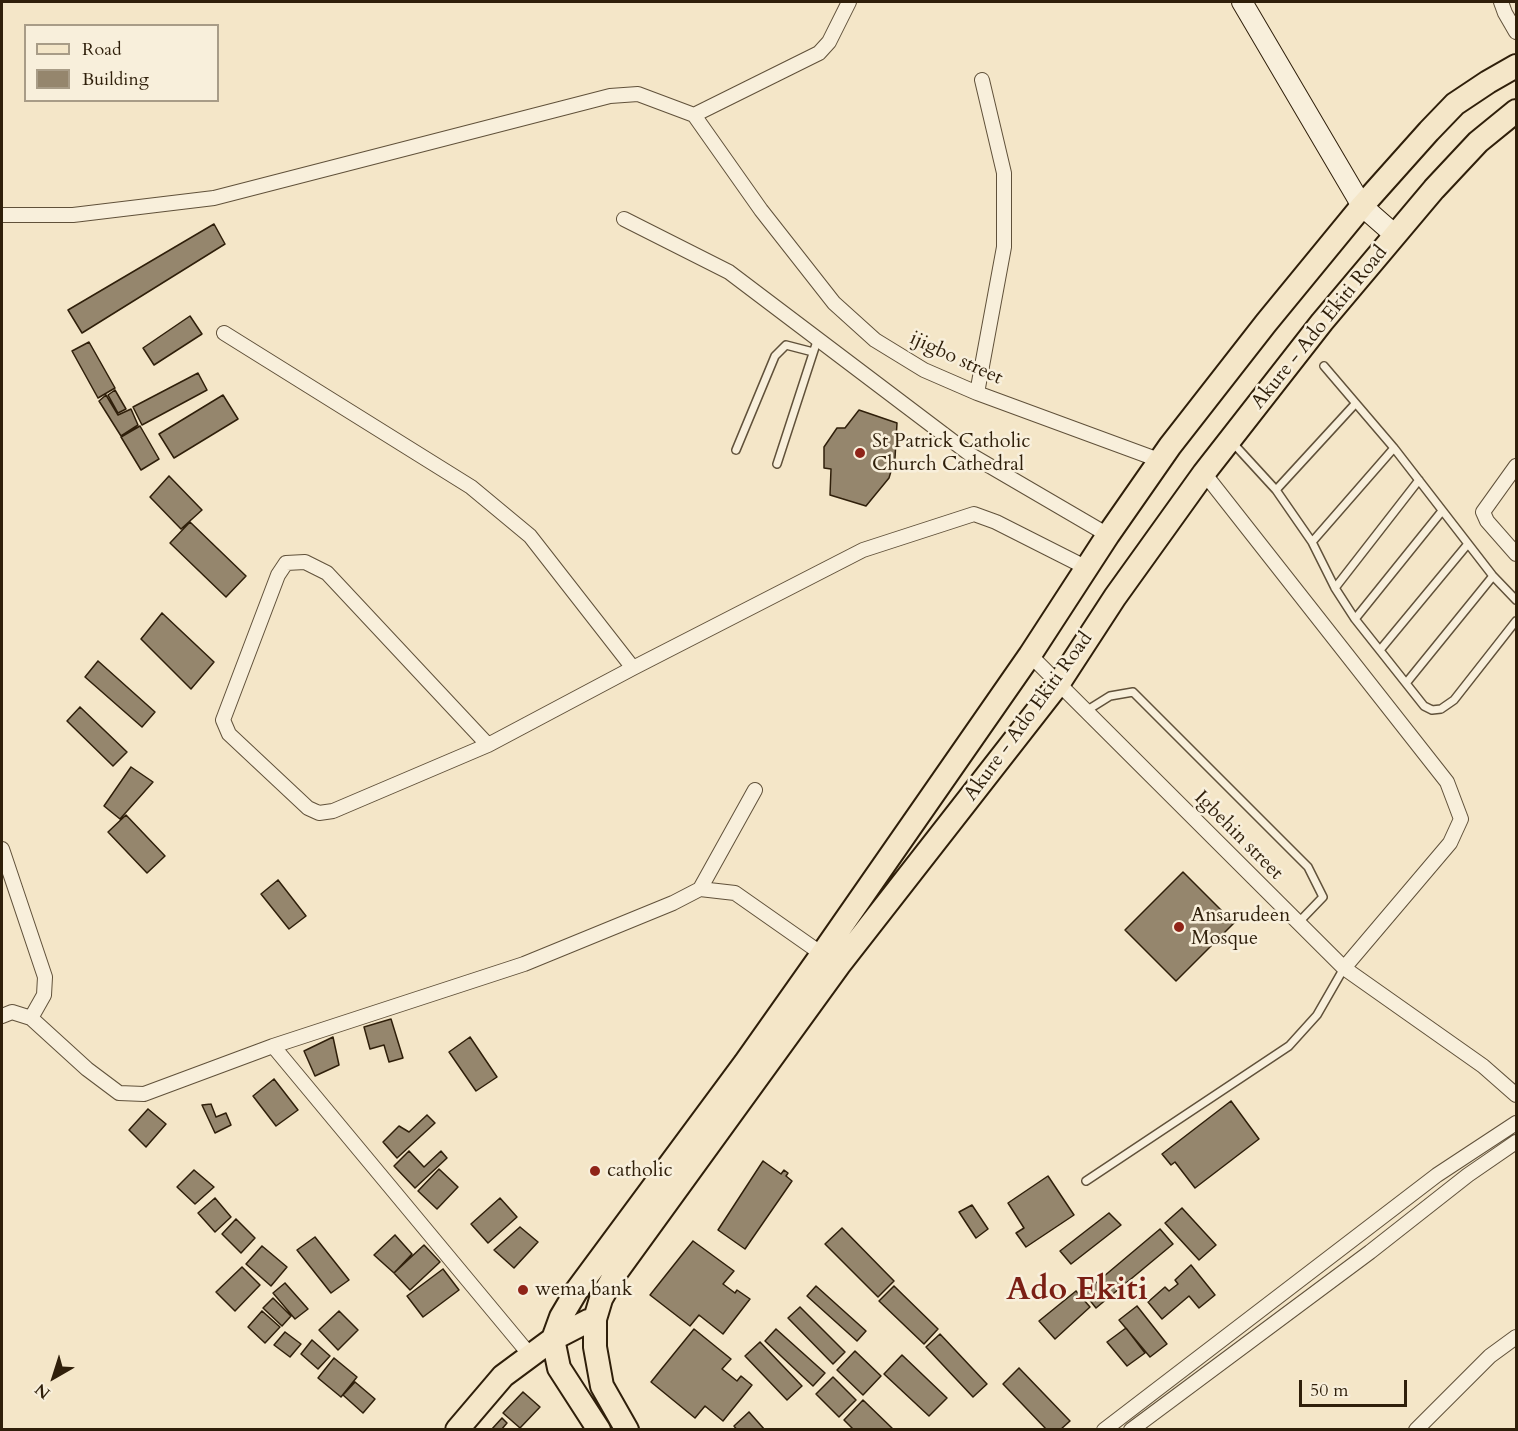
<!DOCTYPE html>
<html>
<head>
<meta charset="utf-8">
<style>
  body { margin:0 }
  #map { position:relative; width:1518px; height:1431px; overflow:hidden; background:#f4e6c8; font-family:Cardo,serif }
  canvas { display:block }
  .frame { position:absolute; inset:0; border:3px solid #2f1f0a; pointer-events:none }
  .legend { position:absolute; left:24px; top:24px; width:195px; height:78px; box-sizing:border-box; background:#f8efdb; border:2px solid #a89c87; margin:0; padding:8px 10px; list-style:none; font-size:18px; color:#2f1f0a }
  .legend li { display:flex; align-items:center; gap:12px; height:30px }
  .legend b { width:30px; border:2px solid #a89c87 }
  .north { position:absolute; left:24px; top:1347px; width:60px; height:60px; -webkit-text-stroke:4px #f8efdb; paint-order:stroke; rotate:219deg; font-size:16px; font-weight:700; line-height:24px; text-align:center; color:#2f1f0a }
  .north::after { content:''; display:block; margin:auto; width:21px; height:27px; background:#2f1f0a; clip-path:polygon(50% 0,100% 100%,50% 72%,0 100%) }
  .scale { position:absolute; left:1299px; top:1380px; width:108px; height:27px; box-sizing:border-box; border:3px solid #2f1f0a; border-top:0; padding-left:8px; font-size:18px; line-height:21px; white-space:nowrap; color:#2f1f0a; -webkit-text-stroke:4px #f8efdb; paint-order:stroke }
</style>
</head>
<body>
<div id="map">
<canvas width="1518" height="1431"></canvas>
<div class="frame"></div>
<ul class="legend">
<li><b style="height:8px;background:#f4e6c8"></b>Road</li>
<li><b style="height:16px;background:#95866d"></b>Building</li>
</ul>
<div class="north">N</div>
<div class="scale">50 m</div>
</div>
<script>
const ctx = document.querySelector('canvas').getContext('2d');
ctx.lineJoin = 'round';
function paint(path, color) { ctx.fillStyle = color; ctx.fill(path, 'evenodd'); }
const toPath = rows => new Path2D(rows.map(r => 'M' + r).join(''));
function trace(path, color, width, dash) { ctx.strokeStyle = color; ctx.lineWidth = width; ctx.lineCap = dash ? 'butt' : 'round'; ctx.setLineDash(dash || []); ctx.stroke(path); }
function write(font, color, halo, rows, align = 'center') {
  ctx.font = font + ' Cardo,serif'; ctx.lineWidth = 5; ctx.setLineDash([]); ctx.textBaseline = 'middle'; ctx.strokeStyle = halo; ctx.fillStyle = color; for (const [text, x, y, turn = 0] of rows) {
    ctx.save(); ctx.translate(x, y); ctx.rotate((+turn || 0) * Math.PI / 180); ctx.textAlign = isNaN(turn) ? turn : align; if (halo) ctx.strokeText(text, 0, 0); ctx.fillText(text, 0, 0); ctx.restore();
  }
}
const building = toPath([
  [214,224,225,244,82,333,68,310,214,224],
  [190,316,202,334,154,365,143,348,190,316],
  [89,342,115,388,98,398,72,351,89,342],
  [198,373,207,390,142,425,133,407,198,373],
  [115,390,126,409,118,413,108,395,115,390],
  [106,395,118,415,131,409,138,425,121,436,99,401,106,395],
  [223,395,238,419,174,458,159,434,223,395],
  [859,410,897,423,895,458,889,478,866,506,830,495,831,469,824,468,824,447,837,428,845,428,859,410],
  [140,426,159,459,141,470,121,437,140,426],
  [169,476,202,510,181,529,150,497,169,476],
  [190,522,246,576,226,597,170,543,190,522],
  [162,613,214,662,191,689,141,639,162,613],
  [98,661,155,712,142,727,85,677,98,661],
  [80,707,127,752,113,766,67,721,80,707],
  [131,767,153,782,120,819,104,806,131,767],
  [126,815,165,856,147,873,108,832,126,815],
  [1183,872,1234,923,1176,981,1125,930,1183,872],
  [278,880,306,916,289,929,261,894,278,880],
  [391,1019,403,1058,389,1062,384,1045,370,1049,364,1027,391,1019],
  [333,1037,339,1065,315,1076,304,1051,333,1037],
  [470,1037,497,1077,476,1091,449,1052,470,1037],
  [274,1079,298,1110,276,1126,253,1096,274,1079],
  [1231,1101,1259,1139,1195,1188,1175,1162,1171,1165,1162,1154,1231,1101],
  [211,1104,216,1117,226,1113,231,1125,215,1133,202,1105,211,1104],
  [148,1109,166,1124,146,1147,129,1130,148,1109],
  [427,1115,435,1123,397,1158,383,1142,399,1126,409,1132,427,1115],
  [409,1151,424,1167,441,1151,447,1158,415,1188,394,1166,409,1151],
  [763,1161,781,1174,784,1170,788,1173,786,1176,792,1181,745,1249,718,1230,763,1161],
  [439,1169,458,1187,437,1209,418,1191,439,1169],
  [194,1170,214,1187,195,1204,177,1187,194,1170],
  [1048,1176,1074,1215,1026,1247,1016,1233,1024,1228,1008,1203,1048,1176],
  [215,1198,231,1217,215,1232,198,1213,215,1198],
  [500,1198,517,1217,488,1243,471,1224,500,1198],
  [972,1205,988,1229,976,1238,959,1212,972,1205],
  [1182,1208,1216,1245,1199,1260,1165,1223,1182,1208],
  [1109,1213,1121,1225,1071,1264,1060,1251,1109,1213],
  [236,1219,255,1238,241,1253,222,1234,236,1219],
  [520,1227,538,1242,514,1268,494,1250,520,1227],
  [842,1228,894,1281,878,1297,825,1244,842,1228],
  [1160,1229,1173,1244,1096,1308,1084,1293,1160,1229],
  [395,1235,412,1254,394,1273,374,1255,395,1235],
  [315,1237,349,1280,331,1293,297,1250,315,1237],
  [693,1241,734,1271,723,1284,735,1293,737,1290,750,1299,723,1334,699,1315,690,1326,650,1295,693,1241],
  [424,1245,440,1262,410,1290,394,1273,424,1245],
  [262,1246,287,1267,271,1286,246,1264,262,1246],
  [1191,1265,1215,1295,1199,1308,1189,1296,1162,1319,1148,1302,1165,1287,1169,1291,1178,1284,1175,1280,1191,1265],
  [242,1267,260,1285,235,1311,216,1292,242,1267],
  [443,1269,459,1290,423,1317,407,1296,443,1269],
  [285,1283,308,1309,295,1319,273,1293,285,1283],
  [816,1286,866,1331,857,1341,807,1296,816,1286],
  [894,1286,938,1329,924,1344,879,1301,894,1286],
  [1076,1291,1090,1307,1055,1339,1039,1321,1076,1291],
  [273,1298,291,1316,282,1326,263,1308,273,1298],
  [1137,1306,1167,1344,1150,1357,1119,1320,1137,1306],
  [800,1307,845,1352,833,1364,788,1318,800,1307],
  [262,1311,280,1327,265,1343,248,1327,262,1311],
  [339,1311,358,1330,338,1350,319,1330,339,1311],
  [1126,1328,1145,1353,1127,1366,1107,1342,1126,1328],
  [694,1329,731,1359,722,1369,737,1381,741,1376,752,1385,723,1421,705,1406,695,1418,651,1382,694,1329],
  [776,1329,825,1373,813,1386,765,1341,776,1329],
  [285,1332,301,1344,290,1357,274,1345,285,1332],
  [940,1334,987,1384,973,1397,926,1347,940,1334],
  [312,1340,330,1356,318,1369,301,1354,312,1340],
  [760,1342,802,1386,787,1400,745,1356,760,1342],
  [855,1351,881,1376,863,1395,837,1370,855,1351],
  [902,1355,947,1398,929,1416,884,1374,902,1355],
  [334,1358,357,1377,341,1397,318,1378,334,1358],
  [1019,1368,1070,1421,1060,1430,1047,1430,1003,1384,1019,1368],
  [833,1377,856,1400,839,1417,816,1394,833,1377],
  [355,1382,375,1399,363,1413,343,1395,355,1382],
  [523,1392,540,1407,520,1428,503,1413,523,1392],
  [863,1400,894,1430,854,1430,844,1420,863,1400],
  [749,1412,765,1430,737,1430,734,1426,749,1412],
  [502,1418,507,1423,501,1430,491,1430,502,1418]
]);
paint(building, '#95866d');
trace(building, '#2f1f0a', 1.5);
const lane = toPath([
  [1324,366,1394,448,1493,576,1516,600],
  [1232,442,1276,490,1312,542,1335,588,1355,619,1424,706,1432,710,1441,709,1454,700,1516,621],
  [736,450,775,356,786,345,813,352],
  [777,464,818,338],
  [1276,490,1355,404],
  [1312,542,1394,448],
  [1335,588,1419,480],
  [1355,619,1442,511],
  [1380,650,1467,545],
  [1407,682,1493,576],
  [1086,711,1110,696,1133,692,1308,867,1323,897,1298,923],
  [1086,1181,1289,1046,1317,1015,1344,968]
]);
const street = toPath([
  [1501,2,1505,13,1516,32],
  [694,115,761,210,834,303,875,340,924,370,977,393,1159,460],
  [2,215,73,215,214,198,610,96,638,94,694,115,819,53,829,42,849,2],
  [624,219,729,272,971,455,1108,535],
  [224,333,471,487,530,536,633,668],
  [977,393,1004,247,1004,173,982,80],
  [1516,466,1483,512,1487,521,1516,554],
  [1204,473,1447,782,1461,819,1450,843,1344,968],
  [1030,655,1344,968,1483,1066,1516,1095],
  [488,745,327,573,305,562,286,563,278,575,223,720,229,734,308,808,319,813,333,811,488,745,633,668,863,550,974,514,996,522,1087,568],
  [2,849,45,977,44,995,31,1018],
  [700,889,755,790],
  [2,1016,12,1012,31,1018,87,1069,119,1093,144,1094,273,1046,530,1355],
  [273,1046,524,964,673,903,700,889,735,893,822,954],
  [1104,1430,1437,1175,1516,1123],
  [1131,1430,1370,1252,1468,1175,1516,1142],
  [1416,1430,1490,1356,1516,1337]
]);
const secondary = toPath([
  [1242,2,1362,206,1395,235]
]);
const primary = toPath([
  [553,1339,561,1317,577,1290,745,1063,822,954,1030,655,1108,535,1170,446,1266,323,1362,206,1429,131,1455,104,1488,82,1516,66],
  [553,1339,559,1368,599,1430],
  [457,1430,503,1376,553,1339,588,1321,595,1319],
  [627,1430,602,1386,595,1347,595,1319,601,1299,615,1274,839,965,1059,683,1115,597,1204,473,1322,322,1434,189,1478,142,1516,111]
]);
trace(lane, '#60513a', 10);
trace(street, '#60513a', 16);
trace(secondary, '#2f1f0a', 22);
trace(primary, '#2f1f0a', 26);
trace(lane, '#f8efdb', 7);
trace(street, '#f8efdb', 14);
trace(secondary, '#f8efdb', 20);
trace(primary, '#f4e6c8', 22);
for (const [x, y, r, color] of [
  [860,453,6,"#8f2418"],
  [1179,927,6,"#8f2418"],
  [595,1171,6,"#8f2418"],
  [523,1290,6,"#8f2418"]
]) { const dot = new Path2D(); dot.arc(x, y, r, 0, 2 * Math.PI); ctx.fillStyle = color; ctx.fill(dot); trace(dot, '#f8efdb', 2); }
write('20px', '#2f1f0a', '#f8efdb', [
  ["Akure - Ado Ekiti Road",1320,328,-51],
  ["ijigbo street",956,359,25],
  ["Akure - Ado Ekiti Road",1029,717,-54],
  ["Igbehin street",1238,836,45]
]);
write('20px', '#2f1f0a', '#f8efdb', [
  ["St Patrick Catholic",872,442],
  ["Church Cathedral",872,465],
  ["Ansarudeen",1191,916],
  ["Mosque",1191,939],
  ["catholic",607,1171],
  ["wema bank",535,1290]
], 'left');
write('bold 32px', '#7a1f14', '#f8efdb', [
  ["Ado Ekiti",1077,1292]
]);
</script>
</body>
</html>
